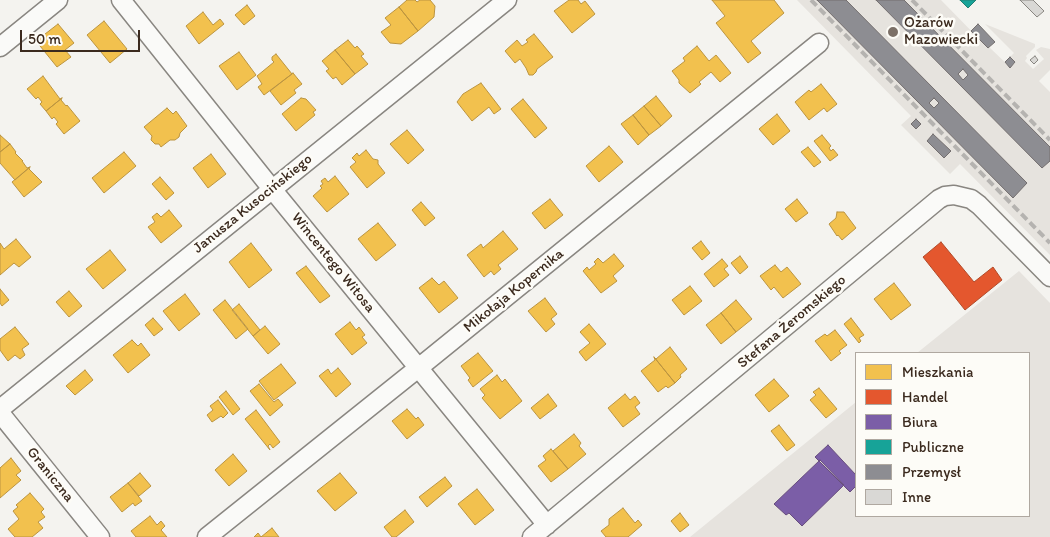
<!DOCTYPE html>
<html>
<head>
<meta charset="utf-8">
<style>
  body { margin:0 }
  #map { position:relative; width:1050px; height:537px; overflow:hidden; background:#f4f3ef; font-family:Itim,sans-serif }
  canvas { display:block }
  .legend { position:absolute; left:855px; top:352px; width:175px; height:165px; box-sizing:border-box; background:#fdfcf7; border:1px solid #afa8a0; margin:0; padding:6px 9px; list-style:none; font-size:15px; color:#3b2a1e }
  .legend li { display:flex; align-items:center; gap:10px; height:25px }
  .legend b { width:25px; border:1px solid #afa8a0 }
  .scale { position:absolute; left:20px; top:30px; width:120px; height:22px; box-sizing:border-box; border:2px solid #3b2a1e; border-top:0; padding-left:6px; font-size:15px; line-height:18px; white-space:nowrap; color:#3b2a1e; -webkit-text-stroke:4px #fdfcf7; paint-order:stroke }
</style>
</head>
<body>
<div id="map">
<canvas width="1050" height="537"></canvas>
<ul class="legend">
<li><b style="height:14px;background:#f2c14e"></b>Mieszkania</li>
<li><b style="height:14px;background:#e4572e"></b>Handel</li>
<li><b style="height:14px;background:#7b5ea7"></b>Biura</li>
<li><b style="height:14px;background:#17a398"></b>Publiczne</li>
<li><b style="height:14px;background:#8d8d92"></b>Przemysł</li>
<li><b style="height:14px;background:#d9d8d5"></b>Inne</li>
</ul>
<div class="scale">50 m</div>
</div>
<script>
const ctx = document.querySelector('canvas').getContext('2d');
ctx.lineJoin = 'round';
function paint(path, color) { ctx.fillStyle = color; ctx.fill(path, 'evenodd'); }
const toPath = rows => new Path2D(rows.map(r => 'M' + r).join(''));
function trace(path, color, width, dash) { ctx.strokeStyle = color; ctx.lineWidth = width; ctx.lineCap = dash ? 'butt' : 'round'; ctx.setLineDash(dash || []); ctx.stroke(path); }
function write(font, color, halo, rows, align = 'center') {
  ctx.font = font + ' Itim,sans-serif'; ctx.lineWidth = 5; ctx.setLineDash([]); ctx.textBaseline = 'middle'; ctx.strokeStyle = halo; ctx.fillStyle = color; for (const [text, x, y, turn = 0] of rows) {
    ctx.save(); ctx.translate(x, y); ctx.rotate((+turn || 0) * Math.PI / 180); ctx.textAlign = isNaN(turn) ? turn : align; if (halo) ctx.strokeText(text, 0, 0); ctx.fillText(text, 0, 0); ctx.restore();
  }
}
paint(toPath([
  [797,0,941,0,988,48,989,47,1010,67,1015,63,1010,57,1014,53,985,24,1035,44,1035,47,1026,56,1027,58,1025,61,1033,69,1044,59,1036,50,1041,47,1050,49,1050,70,1039,81,1050,92,1050,255,960,164,950,174,901,125,911,116],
  [1019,271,1050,303,1050,537,690,537,856,402,856,516,1029,516,1029,353,917,353]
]), '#e6e3de');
const homes = toPath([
  [407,0,415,0,417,2,420,0,430,0,435,6,434,17,418,31,399,7,407,0],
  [569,0,578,0,581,4,585,1,595,14,572,33,554,11,569,0],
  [712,0,774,0,784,13,751,41,761,53,748,63,716,23,725,16,712,0],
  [247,5,255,16,244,25,235,15,247,5],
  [399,7,418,31,401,44,390,43,381,32,391,25,385,18,399,7],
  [203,12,213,25,220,19,224,24,199,44,186,26,203,12],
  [104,21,127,49,110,63,87,35,104,21],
  [58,24,74,43,65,50,71,57,57,67,36,41,58,24],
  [534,34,553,57,537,69,536,72,533,75,529,75,526,68,520,59,515,63,505,51,517,40,522,46,528,42,526,40,534,34],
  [348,40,355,48,357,46,364,54,361,56,368,64,355,74,335,50,348,40],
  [697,46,709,61,716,55,731,73,720,82,711,72,699,82,701,84,690,93,679,83,679,80,672,71,685,61,683,58,697,46],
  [335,50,355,74,342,85,336,77,333,79,326,71,329,69,322,61,335,50],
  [239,52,256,75,237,90,219,66,239,52],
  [276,54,292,74,264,95,258,87,262,84,257,76,274,62,272,60,272,57,276,54],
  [293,73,302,84,294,90,296,93,281,105,270,91,293,73],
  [43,76,60,99,62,98,46,111,40,104,42,102,38,97,36,99,27,89,43,76],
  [481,83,501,109,494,114,489,107,472,121,457,102,463,94,481,83],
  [821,84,837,104,827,112,824,108,809,120,795,102,809,90,811,92,821,84],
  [656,96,672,116,661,126,644,106,656,96],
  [62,98,61,100,66,106,67,105,80,121,64,134,56,124,58,122,54,117,52,119,46,111,62,98],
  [301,98,306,99,316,110,313,112,315,115,296,131,282,114,301,98],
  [523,99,547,128,535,138,511,109,523,99],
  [644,106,661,126,649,135,633,115,644,106],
  [167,108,173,114,176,111,187,126,180,133,179,137,175,140,170,140,161,147,159,144,155,144,151,140,152,136,144,127,167,108],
  [777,114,790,131,773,145,759,129,777,114],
  [633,115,649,135,638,145,621,124,633,115],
  [407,130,424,150,408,164,390,144,407,130],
  [0,135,10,144,0,152,0,135],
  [822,135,831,146,829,148,831,151,833,149,838,155,830,161,814,141,822,135],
  [10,144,16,152,15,153,23,161,22,161,27,168,30,167,15,180,0,163,0,152,10,144],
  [609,146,623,162,599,182,586,166,609,146],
  [808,147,821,162,814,167,801,152,808,147],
  [366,150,373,159,378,160,378,164,385,173,367,188,350,167,356,162,352,158,357,153,359,156,366,150],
  [124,152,136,166,104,193,92,178,124,152],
  [211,154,226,174,208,188,193,168,211,154],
  [30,167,29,169,42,182,24,197,12,182,30,167],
  [335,176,349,194,327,212,313,196,322,188,320,186,323,184,321,181,325,178,328,182,335,176],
  [160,177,174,193,166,200,152,184,160,177],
  [550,199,563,215,545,229,532,213,550,199],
  [797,199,808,213,796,222,785,209,797,199],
  [421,202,435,218,425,226,412,210,421,202],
  [169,210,182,226,161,243,148,227,155,222,152,217,157,213,161,217,169,210],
  [837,212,844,212,856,228,842,240,838,235,837,236,829,224,836,218,837,212],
  [378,223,396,245,376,261,358,239,378,223],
  [503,231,518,249,498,265,501,269,494,275,491,271,484,277,467,255,481,244,483,248,503,231],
  [16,239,31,257,19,267,14,263,0,275,0,243,4,249,16,239],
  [701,241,710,253,702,260,692,248,701,241],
  [251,243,272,270,249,288,229,262,251,243],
  [110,250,126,270,103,289,86,269,110,250],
  [614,254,624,266,613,276,617,281,601,293,583,271,587,267,589,270,596,264,594,262,598,258,603,263,614,254],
  [740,256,748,267,740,274,731,263,740,256],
  [722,259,728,266,724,269,729,275,714,287,704,274,722,259],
  [775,265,781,272,787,267,801,284,783,298,774,287,771,290,760,276,775,265],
  [306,266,330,296,320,303,296,273,306,266],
  [432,278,439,285,444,281,458,298,439,313,419,288,432,278],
  [894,283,911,305,891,320,874,299,894,283],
  [690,286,702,301,684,315,672,300,690,286],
  [0,289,9,300,2,306,0,303,0,289],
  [69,291,82,306,69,317,56,302,69,291],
  [185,294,200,314,179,331,163,311,185,294],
  [545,298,557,314,551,319,555,324,546,332,528,311,545,298],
  [225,300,248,329,236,339,213,310,225,300],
  [736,300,752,319,736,332,721,313,736,300],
  [239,304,260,330,253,336,232,310,239,304],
  [721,313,736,332,721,344,706,325,721,313],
  [153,318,163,329,154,336,145,325,153,318],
  [851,318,864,335,859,338,861,341,859,343,844,324,851,318],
  [350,322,356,330,359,327,365,335,362,337,367,343,352,355,335,334,350,322],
  [589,324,606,344,586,361,579,352,590,343,580,332,589,324],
  [265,326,280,344,268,354,253,336,265,326],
  [15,327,29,344,22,349,25,355,20,359,15,355,8,361,0,350,0,339,15,327],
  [835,330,847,345,839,351,841,353,831,361,815,341,825,334,827,336,835,330],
  [132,340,138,346,141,343,150,355,128,373,113,355,132,340],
  [670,347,687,369,680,375,681,377,675,383,654,357,656,359,670,347],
  [478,353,493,371,473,387,468,380,470,378,461,366,478,353],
  [654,357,675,383,668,388,666,386,658,392,641,371,655,360,654,357],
  [281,364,296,383,274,400,259,381,281,364],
  [338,368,351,384,336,397,319,376,328,369,331,374,338,368],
  [85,370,93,380,75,395,66,386,85,370],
  [497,375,502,382,505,379,522,401,500,419,482,398,485,395,480,389,497,375],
  [774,379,789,396,769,412,755,395,774,379],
  [259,384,274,402,278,399,283,405,270,416,250,391,259,384],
  [819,388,837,409,826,418,810,400,816,395,813,392,819,388],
  [226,391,240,409,233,415,219,397,226,391],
  [548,394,557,406,540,419,531,408,548,394],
  [625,394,630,400,635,396,640,403,635,407,640,414,623,427,608,408,625,394],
  [218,400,228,413,223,418,221,416,212,422,207,415,213,410,210,406,218,400],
  [407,409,416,419,418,417,424,425,407,439,392,421,407,409],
  [256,410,280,442,273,448,270,444,268,446,270,450,245,419,256,410],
  [779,425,795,445,787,451,771,431,779,425],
  [574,434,581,443,579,446,586,454,568,469,553,451,574,434],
  [551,449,568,469,551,482,538,466,546,460,543,456,551,449],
  [233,454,247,471,229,486,215,470,233,454],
  [11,458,21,471,16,475,21,480,0,498,0,468,11,458],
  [140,473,151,486,139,496,128,483,140,473],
  [340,473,357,493,335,511,317,491,340,473],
  [445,477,452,486,427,507,419,497,445,477],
  [128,483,142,501,135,506,133,503,122,512,110,497,128,483],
  [477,489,494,510,475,525,458,504,477,489],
  [30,493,44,509,41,512,45,517,38,522,43,528,32,537,15,537,8,529,19,519,13,511,18,507,16,505,30,493],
  [623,508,635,523,638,520,642,525,628,537,606,537,601,531,609,525,609,519,623,508],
  [405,510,414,522,396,537,392,537,384,527,405,510],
  [680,513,689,525,680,532,671,521,680,513],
  [150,516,157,525,161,521,165,526,161,530,167,537,136,537,131,531,150,516],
  [272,528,279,537,254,537,258,533,261,537,272,528]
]);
paint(homes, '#f2c14e');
trace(homes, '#bb9440', 1);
const shops = toPath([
  [941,242,974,282,993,267,1002,280,965,310,923,257,941,242]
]);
paint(shops, '#e4572e');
trace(shops, '#b14a29', 1);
const offices = toPath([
  [828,445,856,475,856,486,850,492,815,457,828,445],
  [820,460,844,485,802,526,789,513,786,515,774,504,820,460]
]);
paint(offices, '#7b5ea7');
trace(offices, '#684e7e', 1);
const public = toPath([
  [960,0,976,0,968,8,960,0]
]);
paint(public, '#17a398');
trace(public, '#227f73', 1);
const industry = toPath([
  [817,0,846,0,1027,183,1013,198,817,0],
  [876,0,904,0,1050,147,1050,161,1042,168,876,0],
  [978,24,995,42,988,48,971,31,978,24],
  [1010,57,1015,62,1010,68,1005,62,1010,57],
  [963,69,968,75,963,80,958,74,963,69],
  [934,98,939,103,934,108,929,103,934,98],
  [916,119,921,124,916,129,911,124,916,119],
  [933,134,951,151,944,158,927,141,933,134]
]);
paint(industry, '#8d8d92');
trace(industry, '#746f6f', 1);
const building = toPath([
  [1020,0,1033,0,1044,11,1037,17,1020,0],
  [1035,56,1038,60,1034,64,1030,60,1035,56]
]);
paint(building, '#d9d8d5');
trace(building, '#898681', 1);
const minor = toPath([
  [121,0,272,189,547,525],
  [0,47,58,0],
  [0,409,507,0],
  [0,413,100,537],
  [207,537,427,361,819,43],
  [532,537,939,199,945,196,954,195,971,199,979,205,1050,277]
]);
trace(minor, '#898681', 21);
trace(minor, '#fafaf8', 18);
trace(toPath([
  [811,0,1050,243],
  [912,0,1050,140]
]), '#b5b3b0', 4, [8, 4]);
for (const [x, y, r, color] of [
  [893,32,6,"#7c7067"]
]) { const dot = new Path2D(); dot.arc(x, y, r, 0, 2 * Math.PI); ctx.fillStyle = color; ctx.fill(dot); trace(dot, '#fdfcf7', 2); }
write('15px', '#3b2a1e', '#fdfcf7', [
  ["Ożarów",904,23],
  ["Mazowiecki",904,40]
], 'left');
write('15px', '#3b2a1e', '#fdfcf7', [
  ["Janusza Kusocińskiego",253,204,-39],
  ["Wincentego Witosa",333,263,51],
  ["Mikołaja Kopernika",514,291,-39],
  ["Stefana Żeromskiego",792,322,-40],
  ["Graniczna",50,475,51]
]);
</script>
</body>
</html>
